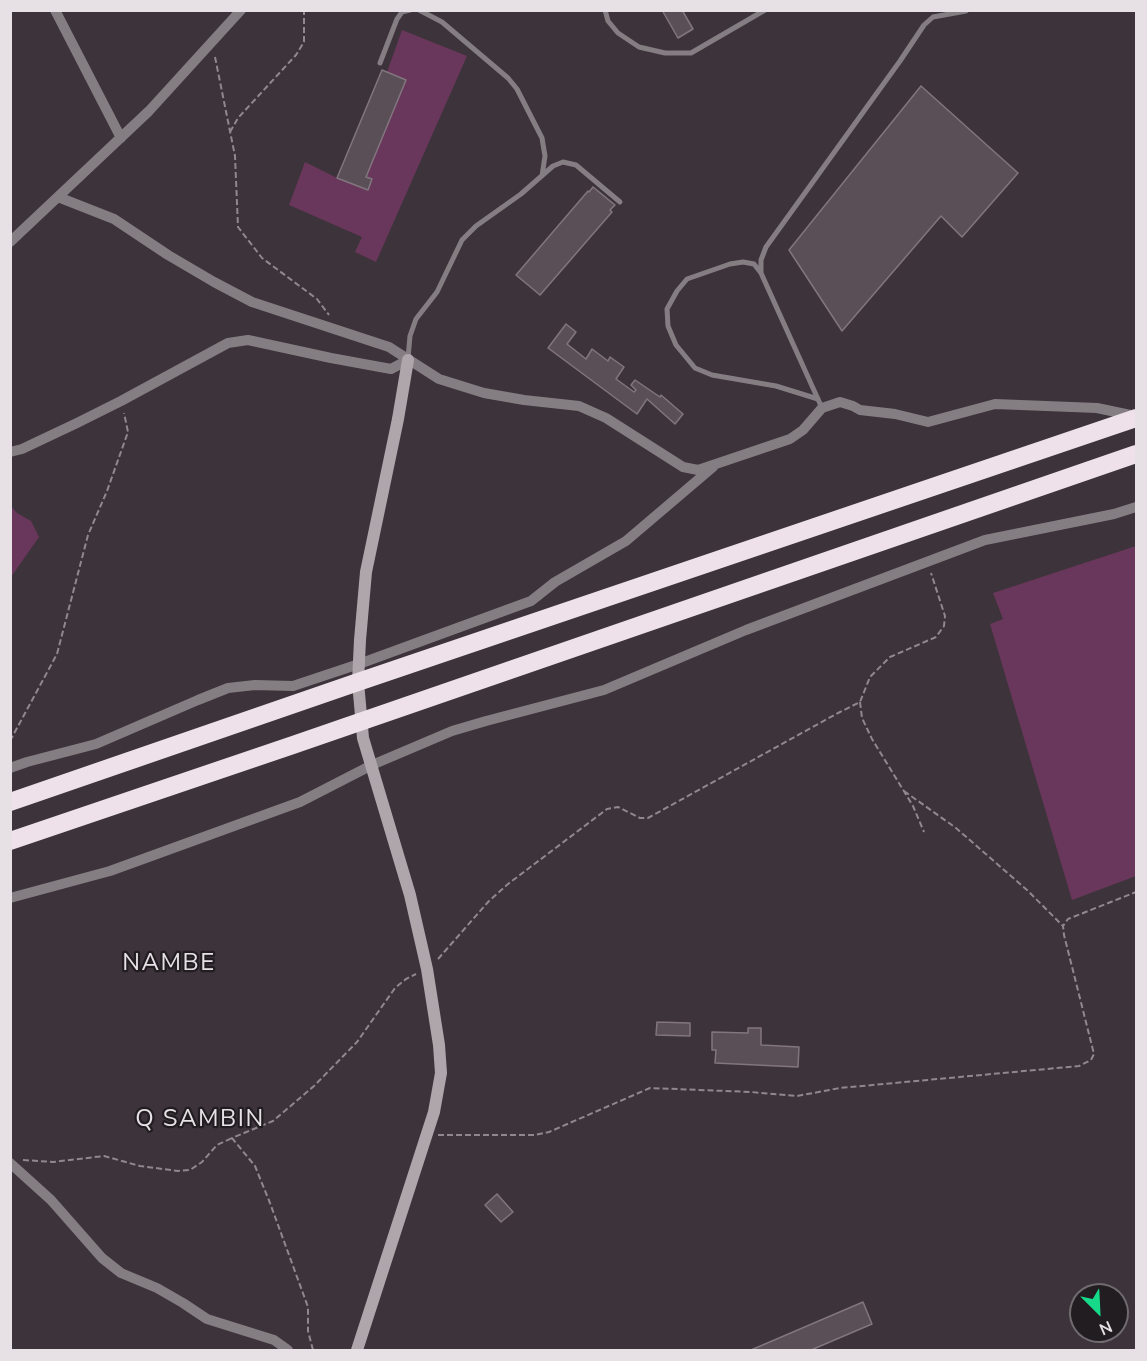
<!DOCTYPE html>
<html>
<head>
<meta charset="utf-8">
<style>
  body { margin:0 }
  #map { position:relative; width:1147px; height:1361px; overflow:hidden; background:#3d333a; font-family:"Nunito Sans",sans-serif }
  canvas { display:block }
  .frame { position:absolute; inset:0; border:12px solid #e7e1e5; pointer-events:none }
  .north { position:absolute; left:1069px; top:1283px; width:60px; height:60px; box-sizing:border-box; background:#211d20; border:2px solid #706b6f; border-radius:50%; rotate:156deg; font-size:16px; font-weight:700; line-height:24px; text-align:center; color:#e7e1e5 }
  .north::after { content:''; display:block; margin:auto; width:21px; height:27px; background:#16d989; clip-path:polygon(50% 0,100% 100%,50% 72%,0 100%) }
</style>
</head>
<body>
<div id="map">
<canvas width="1147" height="1361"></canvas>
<div class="frame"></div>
<div class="north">N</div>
</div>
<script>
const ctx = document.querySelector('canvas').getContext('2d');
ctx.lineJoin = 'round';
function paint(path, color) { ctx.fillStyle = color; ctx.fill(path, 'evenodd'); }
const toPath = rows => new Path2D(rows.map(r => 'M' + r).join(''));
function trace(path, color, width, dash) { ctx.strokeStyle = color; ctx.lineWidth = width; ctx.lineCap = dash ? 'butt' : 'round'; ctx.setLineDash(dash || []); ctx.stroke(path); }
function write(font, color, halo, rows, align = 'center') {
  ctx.font = font + ' "Nunito Sans",sans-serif'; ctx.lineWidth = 4.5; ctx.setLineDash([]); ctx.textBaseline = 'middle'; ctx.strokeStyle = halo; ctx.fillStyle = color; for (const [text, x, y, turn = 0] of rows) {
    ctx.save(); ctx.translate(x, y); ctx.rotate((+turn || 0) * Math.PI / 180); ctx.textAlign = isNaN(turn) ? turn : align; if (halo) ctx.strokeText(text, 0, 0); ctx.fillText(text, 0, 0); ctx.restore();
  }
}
paint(toPath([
  [402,30,467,56,376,262,355,252,362,237,289,205,305,162,337,178,368,190,366,177,405,80,387,72],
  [10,505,17,513,31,521,39,537,11,577],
  [1136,546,1136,876,1072,900,990,624,1003,619,993,593]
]), '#6a375c');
const building = toPath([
  [662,10,682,10,693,29,678,38,662,10],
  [382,70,406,80,366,177,372,179,368,190,337,178,382,70],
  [921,86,1018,173,962,237,941,216,842,331,789,250,921,86],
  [593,187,615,205,610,210,612,212,540,295,516,275,588,191,589,192,593,187],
  [566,324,576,332,567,344,586,359,592,349,608,361,610,357,624,367,616,379,634,392,636,390,631,385,635,380,660,397,661,395,683,414,675,424,647,399,637,414,548,348,566,324],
  [657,1022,690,1023,690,1036,656,1035,657,1022],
  [748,1028,761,1028,761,1045,799,1047,798,1067,715,1063,716,1050,712,1050,712,1032,748,1033,748,1028],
  [497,1194,513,1212,501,1222,485,1205,497,1194],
  [863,1302,872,1324,811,1350,751,1350,863,1302]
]);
paint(building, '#5a4f56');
trace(building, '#82767e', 1.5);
trace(toPath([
  [215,57,235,156,238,227,262,258,317,299,329,315],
  [230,132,238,118,296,55,304,42,304,10],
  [860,702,862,718,872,739,913,806,924,832],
  [10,741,57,654,88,535,107,491,128,432,124,413],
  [904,791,956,828,1027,890,1063,926],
  [438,959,489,901,508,884,607,809,618,807,640,818,648,818,838,713,860,702,870,677,890,657,936,637,944,626,945,616,931,573],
  [438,1135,534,1135,549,1132,650,1088,751,1092,797,1096,840,1088,1079,1066,1091,1060,1094,1054,1064,935,1063,926,1068,919,1136,892],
  [23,1160,53,1162,104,1156,140,1166,178,1171,190,1170,202,1162,217,1145,232,1138],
  [313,1350,308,1331,308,1307,270,1203,255,1166,232,1138,273,1121,314,1086,357,1042,395,988,406,979,416,974]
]), '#90888d', 2, [6, 3]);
trace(toPath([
  [419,10,442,22,508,78,517,89,542,138,545,156,542,176],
  [605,10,608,21,618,33,639,47,665,53,691,53,765,10],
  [380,63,397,19,402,12,410,10],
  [761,273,754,264,743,262,730,264,687,279,677,291,667,309,668,326,676,345,695,368,712,375,776,386,818,399],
  [408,358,410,336,416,319,437,292,462,240,476,226,521,194,553,166,563,162,576,165,620,202],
  [822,408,761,273,761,260,766,247,900,61,924,25,933,17,966,11]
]), '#847e82', 5);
trace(toPath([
  [55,10,121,138],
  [58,197,114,219,168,255,214,282,252,302,389,347,439,379,484,393,524,400,579,406,606,418,683,467,698,470,790,439,803,430,822,408,840,402,853,406,860,410,895,414,928,422,995,404,1097,408,1135,416],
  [10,242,149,111,241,10],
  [10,452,22,449,77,423,121,401,228,343,248,340,331,358,391,369,408,360],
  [10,768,27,762,96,744,198,700,228,688,255,685,293,686,359,664,531,601,555,582,626,541,713,467],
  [10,898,110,871,300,802,372,765,452,731,486,721,604,690,746,630,985,540,1114,514,1136,507],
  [10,1163,51,1200,102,1258,121,1273,157,1288,183,1303,207,1319,274,1340,288,1350]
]), '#847e82', 10);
trace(toPath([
  [357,1350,434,1112,441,1073,439,1045,427,969,410,895,363,738,358,682,360,640,366,572,398,419,408,360]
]), '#afa6ac', 12);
trace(toPath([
  [10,802,358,682,1136,418],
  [10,841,293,745,1136,454]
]), '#eee1ea', 18);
ctx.letterSpacing = '1.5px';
write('24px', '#e7e1e5', '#211d20', [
  ["NAMBE",169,964],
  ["Q SAMBIN",200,1120]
]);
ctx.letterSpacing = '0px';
</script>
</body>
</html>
